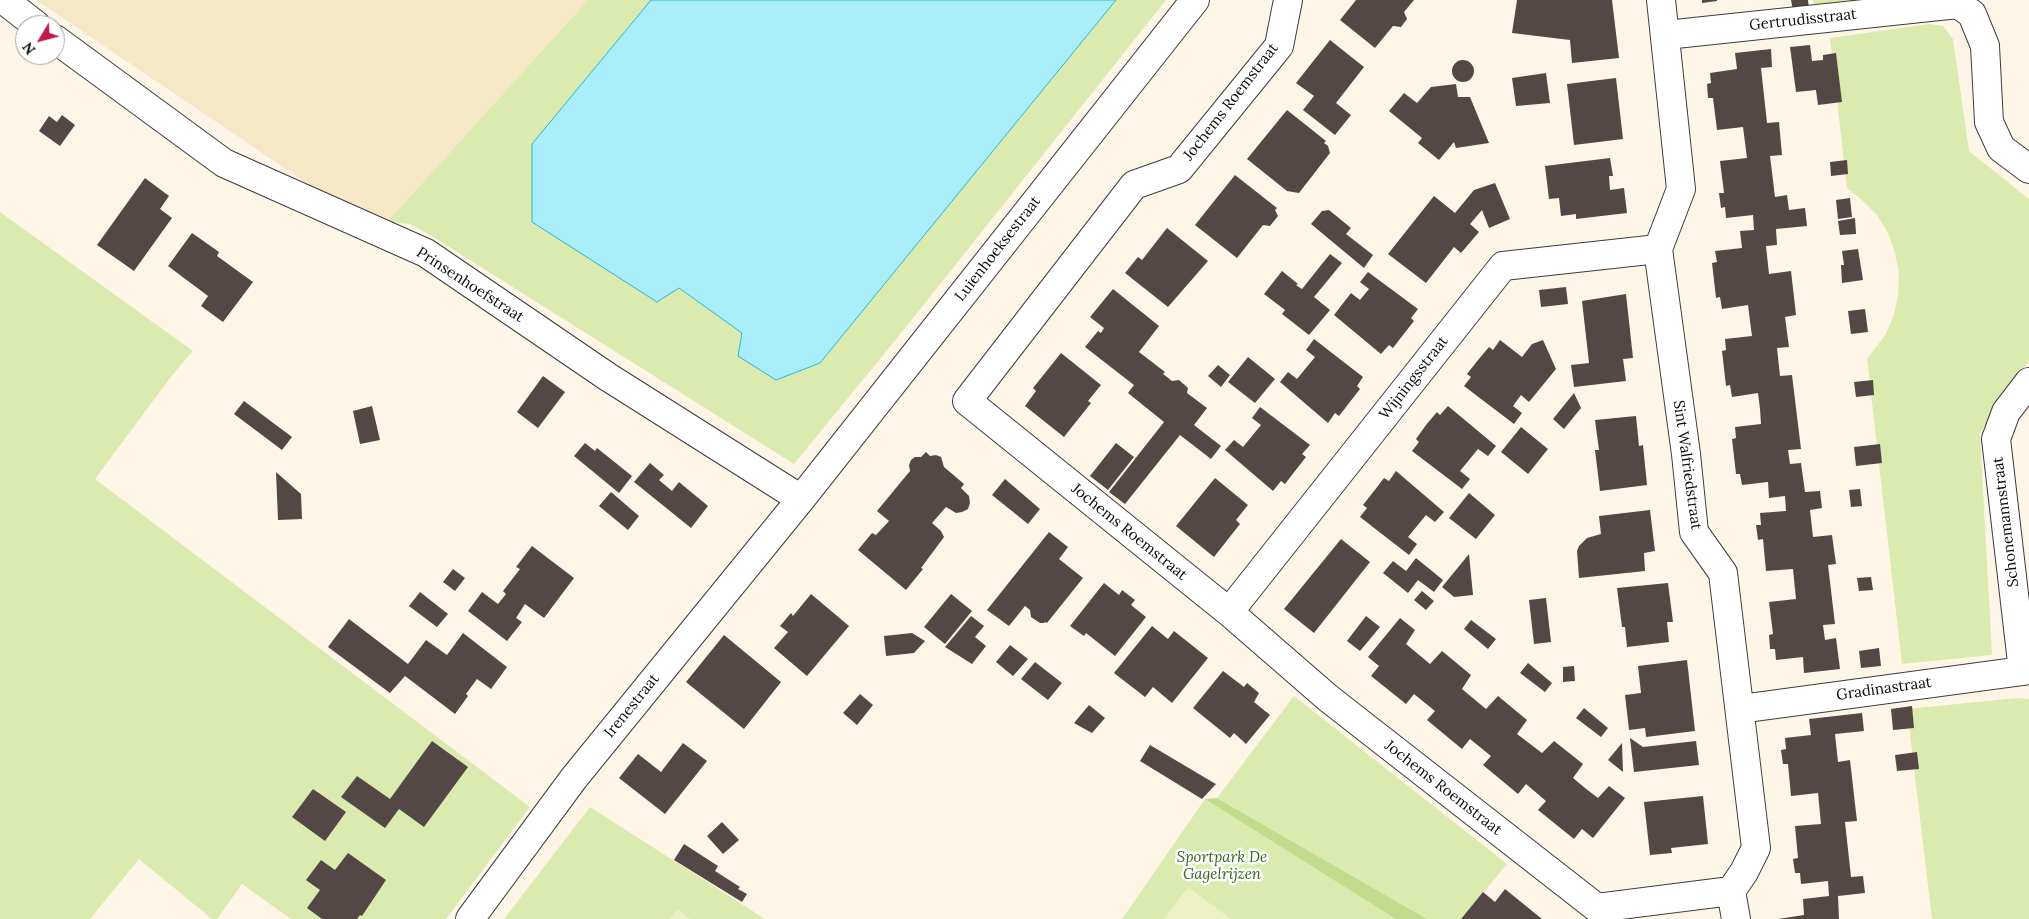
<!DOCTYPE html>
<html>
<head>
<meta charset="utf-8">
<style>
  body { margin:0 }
  #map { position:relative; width:2029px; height:919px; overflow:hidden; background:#fff5e7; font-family:Lora,serif }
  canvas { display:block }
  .north { position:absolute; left:15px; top:15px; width:50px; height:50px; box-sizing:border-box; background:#fff; border:1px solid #9d9d9d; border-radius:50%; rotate:233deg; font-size:14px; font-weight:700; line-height:20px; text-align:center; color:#0a0a0a }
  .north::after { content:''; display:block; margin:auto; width:18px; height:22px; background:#bf1c49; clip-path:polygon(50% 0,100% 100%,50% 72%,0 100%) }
</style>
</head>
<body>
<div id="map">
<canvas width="2029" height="919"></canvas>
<div class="north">N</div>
</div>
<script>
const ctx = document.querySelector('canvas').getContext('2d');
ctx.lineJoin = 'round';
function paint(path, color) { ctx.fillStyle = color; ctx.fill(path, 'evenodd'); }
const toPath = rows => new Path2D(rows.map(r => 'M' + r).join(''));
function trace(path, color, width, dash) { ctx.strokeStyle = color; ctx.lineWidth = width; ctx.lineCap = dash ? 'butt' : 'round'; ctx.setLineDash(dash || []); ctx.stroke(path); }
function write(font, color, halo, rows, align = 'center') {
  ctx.font = font + ' Lora,serif'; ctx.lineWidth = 5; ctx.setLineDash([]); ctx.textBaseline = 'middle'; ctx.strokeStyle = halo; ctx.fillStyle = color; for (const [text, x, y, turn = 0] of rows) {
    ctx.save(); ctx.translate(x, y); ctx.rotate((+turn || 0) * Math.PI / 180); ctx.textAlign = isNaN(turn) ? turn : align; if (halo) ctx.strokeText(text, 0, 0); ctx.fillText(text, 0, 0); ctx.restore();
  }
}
paint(toPath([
  [36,0,588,0,387,222,351,213]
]), '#f6e7c6');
paint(toPath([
  [588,0,651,0,532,144,657,302,679,288,743,333,776,380,820,363,1116,0,1166,0,906,327,794,464,430,235,410,224,387,222],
  [1813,0,1865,0,1814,9],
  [1929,24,1943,26,1953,39,1969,151,2029,199,2029,361,1980,433,1992,655,1902,664,1867,359,1886,334,1894,315,1898,294,1899,273,1895,253,1888,233,1877,215,1862,200,1847,188,1830,38],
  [0,212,193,351,170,378,95,479,530,807,446,919,291,919,242,884,217,919,212,919,139,859,90,919,0,919],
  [1294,696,1507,864,1461,919,1427,919,1217,798],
  [2018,698,2029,699,2029,919,1932,919,1907,709],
  [1205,799,1215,801,1417,919,1122,919],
  [590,807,765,919,504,919]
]), '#dbeaaf');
paint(toPath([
  [1217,798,1427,919,1396,919,1205,799]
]), '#c2dc8e');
paint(toPath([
  [1188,887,1231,919,1164,919],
  [677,909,690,919,670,919]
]), '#ebf1c2');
const water = toPath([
  [651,0,1116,0,820,363,776,380,738,356,742,333,679,288,657,302,532,222,532,144,651,0]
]);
paint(water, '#a9edf9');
trace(water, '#2cb7d4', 1);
paint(toPath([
  [1356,0,1414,0,1404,12,1407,19,1401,27,1393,26,1375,48,1340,20],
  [1517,0,1612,0,1619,58,1572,63,1570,40,1512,33],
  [1702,0,1717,0,1717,1,1702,3],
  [1791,0,1808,0,1809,9,1793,10],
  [1330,40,1364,67,1336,103,1351,115,1335,135,1303,110,1314,96,1296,83],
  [1810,45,1812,61,1823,60,1823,55,1836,53,1842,102,1818,105,1816,90,1796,92,1790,47],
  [1771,49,1772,67,1761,68,1767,123,1779,122,1782,155,1770,156,1775,197,1787,195,1789,210,1805,208,1807,226,1776,229,1777,245,1766,246,1769,274,1791,271,1796,315,1785,317,1789,347,1777,348,1780,376,1792,375,1801,449,1788,450,1790,464,1801,463,1805,492,1820,491,1822,508,1810,510,1813,537,1832,535,1836,564,1828,565,1835,624,1823,625,1825,640,1836,638,1840,669,1804,673,1803,657,1776,660,1775,649,1770,649,1769,635,1773,634,1769,602,1796,599,1793,569,1766,571,1763,539,1758,540,1756,525,1761,525,1760,513,1786,511,1785,496,1769,498,1768,482,1742,485,1740,474,1736,474,1732,439,1736,438,1735,427,1761,424,1760,409,1758,393,1732,397,1730,385,1726,386,1722,351,1726,350,1725,339,1752,336,1750,321,1748,305,1722,309,1720,297,1716,298,1712,263,1717,262,1715,251,1742,248,1740,231,1754,230,1753,215,1726,218,1725,207,1721,208,1719,193,1724,193,1720,161,1747,158,1743,127,1717,130,1713,98,1708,98,1707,84,1711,83,1710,73,1737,69,1735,53],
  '1452 71a11 11 0 1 1 22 0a11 11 0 1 1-22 0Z',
  [1546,73,1550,103,1516,106,1512,78],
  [1616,78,1623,139,1574,145,1567,84],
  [1456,84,1458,97,1470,97,1489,143,1456,148,1454,142,1439,160,1418,143,1422,138,1389,111,1404,93,1417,103,1431,87],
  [1287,110,1326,141,1324,143,1328,146,1330,153,1299,193,1287,191,1247,159],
  [62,115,75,125,60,146,39,131,49,116,57,122],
  [1610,158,1613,176,1609,176,1610,190,1624,188,1627,213,1576,219,1576,214,1561,216,1559,198,1549,199,1545,166],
  [1847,160,1848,174,1831,176,1830,162],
  [1235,175,1277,208,1275,210,1278,216,1270,226,1263,225,1237,258,1195,225],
  [145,178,169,196,160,209,172,218,134,271,97,245],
  [1495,183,1510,219,1489,228,1482,210,1470,224,1479,232,1461,253,1454,247,1426,283,1388,254,1434,196,1455,213,1474,190],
  [1850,198,1852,217,1838,219,1836,200],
  [1329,210,1351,228,1346,234,1373,255,1364,268,1311,224,1322,211],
  [1855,218,1856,234,1840,235,1838,221],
  [1167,228,1208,261,1168,307,1125,273,1138,257,1142,260],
  [192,233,219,252,217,256,253,282,223,322,201,306,208,296,168,266],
  [1858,249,1863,280,1842,283,1841,265,1844,265,1842,251],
  [1330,254,1342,263,1314,297,1330,310,1309,335,1282,314,1285,310,1264,294,1282,271,1298,284,1296,285,1302,289],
  [1368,272,1418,309,1411,318,1414,321,1403,335,1393,348,1389,345,1381,354,1334,315,1351,293,1360,300,1369,289,1360,282],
  [1566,287,1568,304,1541,307,1539,290],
  [1113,289,1159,326,1139,352,1165,372,1163,374,1172,381,1179,380,1188,388,1187,393,1207,408,1194,425,1221,446,1211,459,1180,435,1125,504,1109,492,1164,422,1128,393,1134,385,1085,347,1098,331,1101,333,1104,328,1090,317],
  [1626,294,1633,358,1623,359,1626,381,1574,387,1571,365,1589,363,1582,301],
  [1865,309,1868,332,1851,334,1848,311],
  [1314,339,1363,377,1357,386,1360,389,1339,416,1335,413,1328,423,1280,382,1288,372,1297,379,1315,357,1306,350],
  [1500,340,1522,357,1532,344,1543,340,1556,369,1529,402,1521,395,1513,406,1522,413,1514,424,1464,386,1471,377,1467,374,1478,360,1489,347,1493,350],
  [1061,353,1101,385,1088,401,1091,403,1064,437,1025,406,1036,391,1033,388],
  [1248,357,1275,379,1255,403,1228,382],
  [1218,365,1230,375,1221,387,1208,376],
  [543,376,565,392,538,428,517,412],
  [1873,380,1874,395,1856,397,1854,382],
  [1574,393,1581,408,1564,429,1553,419],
  [244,401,292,437,282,450,234,414],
  [372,406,380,440,360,444,353,411],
  [1448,406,1496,446,1488,456,1478,449,1460,471,1470,479,1462,489,1412,451,1419,442,1416,439,1426,425,1437,412,1440,415],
  [1260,407,1310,445,1302,454,1306,457,1295,471,1285,484,1281,481,1273,491,1225,450,1234,440,1243,447,1261,425,1252,418],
  [1636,416,1639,446,1643,445,1647,485,1600,491,1595,450,1599,450,1595,420],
  [1521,427,1548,449,1528,474,1501,452],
  [585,443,595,451,597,448,632,476,619,493,574,456],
  [1116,443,1134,457,1108,490,1090,476],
  [1880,444,1882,463,1856,466,1854,447],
  [926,452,930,456,936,455,941,457,944,467,964,484,961,488,969,496,970,503,968,509,962,512,956,513,946,507,932,523,941,531,944,537,921,568,923,569,906,590,858,550,872,533,876,535,889,521,877,511,910,471,909,465,911,460,915,457,921,457],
  [650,463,664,475,659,480,672,491,679,482,708,506,691,528,634,482],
  [1396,471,1444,512,1435,522,1426,515,1408,537,1417,544,1409,555,1360,517,1367,508,1363,505,1374,491,1384,478,1389,481],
  [276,472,301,494,302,519,278,520],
  [1215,478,1248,505,1236,520,1240,524,1214,557,1176,526],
  [1005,479,1040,509,1028,524,992,495],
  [1860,489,1862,506,1851,507,1849,490],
  [611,492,639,516,628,530,599,506],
  [1469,493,1495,515,1476,539,1449,518],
  [1650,510,1655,551,1644,553,1645,571,1579,578,1577,551,1579,546,1587,538,1601,534,1599,516],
  [1049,532,1068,547,1059,559,1083,578,1047,623,1045,622,1044,623,1040,623,1031,617,1030,610,1025,606,1009,626,987,610],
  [1341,539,1370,562,1314,633,1284,609],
  [532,546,574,578,544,618,525,604,516,618,522,622,507,641,468,611,482,592,498,604,506,594,503,591,520,569,516,567],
  [1469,554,1473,595,1454,597,1442,587],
  [1416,558,1443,580,1434,592,1418,580,1408,593,1383,573,1393,561,1406,571],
  [453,569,465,578,455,591,443,582],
  [1871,577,1873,590,1859,591,1857,578],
  [1104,583,1119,595,1122,590,1135,600,1131,605,1146,617,1115,656,1086,633,1084,636,1070,626],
  [1668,583,1673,622,1667,622,1669,642,1627,647,1625,627,1622,627,1617,588],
  [1422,591,1434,601,1426,610,1414,600],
  [420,592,448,614,437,627,409,606],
  [811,594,849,626,807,676,774,648,788,632,780,626,791,613,793,616],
  [951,594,972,611,945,644,924,627],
  [1546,598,1551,642,1534,644,1529,600],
  [971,616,984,626,975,637,986,646,972,664,945,647],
  [1366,616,1380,627,1360,651,1347,641],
  [1400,618,1415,630,1406,644,1430,664,1442,651,1471,675,1462,689,1486,709,1498,696,1527,720,1517,734,1542,753,1554,741,1583,764,1573,778,1585,788,1598,798,1609,786,1625,798,1593,838,1582,829,1574,839,1538,810,1546,801,1526,784,1518,794,1483,765,1491,756,1470,739,1462,749,1427,720,1435,711,1414,694,1406,704,1371,676,1379,666,1368,657],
  [349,619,408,664,426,640,447,655,463,633,507,667,491,689,477,679,466,694,468,696,455,714,405,676,390,693,328,647],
  [1471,620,1496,639,1488,649,1464,629],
  [1152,626,1168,639,1174,631,1208,658,1172,703,1153,687,1145,697,1114,673],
  [912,633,925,641,914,653,886,656,884,636],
  [724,635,781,682,744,729,686,682],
  [1010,645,1028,659,1013,676,996,662],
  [1879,648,1881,666,1861,668,1859,651],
  [1687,660,1695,731,1646,737,1645,728,1629,730,1625,695,1641,693,1638,666],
  [1035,662,1062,683,1048,700,1021,679],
  [1528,663,1552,683,1545,692,1520,673],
  [1574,666,1575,681,1563,682,1563,667],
  [1223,671,1244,687,1247,683,1259,693,1254,702,1270,715,1246,744,1234,733,1230,738,1193,708],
  [860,694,873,705,857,725,843,713],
  [1089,705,1105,718,1092,733,1074,723],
  [1912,706,1914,728,1893,730,1891,709],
  [1584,708,1608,728,1601,737,1576,718],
  [1862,713,1864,731,1835,734,1838,762,1850,760,1855,804,1857,821,1845,822,1851,877,1863,876,1865,893,1838,896,1839,919,1778,919,1804,915,1803,899,1829,896,1828,881,1801,884,1800,873,1795,873,1793,859,1798,858,1795,826,1821,824,1818,793,1791,796,1788,764,1783,764,1781,750,1786,749,1785,738,1811,735,1809,719],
  [1630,738,1643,747,1696,741,1699,765,1634,772],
  [432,741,468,767,424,827,399,809,385,828,341,797,357,776,390,799],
  [683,743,707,761,665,814,619,778,638,754,661,772],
  [1622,743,1623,772,1608,760],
  [1150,745,1214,783,1216,784,1202,799,1140,761],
  [1917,752,1919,769,1897,771,1895,755],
  [313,789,346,812,325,841,292,817],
  [1703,796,1708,844,1671,848,1672,853,1650,855,1644,802],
  [722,822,739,840,723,854,707,836],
  [684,844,718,866,715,871,740,887,738,889,747,894,742,902,674,860],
  [348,853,386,880,362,916,360,915,357,919,322,919,307,908,320,890,306,880,321,860,335,870],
  [1505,889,1542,919,1461,919,1483,892,1495,902]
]), '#534846');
const street = toPath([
  [4,0,36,25],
  [1288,0,1279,46,1179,169,1134,185,967,401,1229,612,1328,698,1597,908,1731,891],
  [1661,0,1681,189,1658,249,1686,454,1694,532,1723,573,1756,848,1744,872,1731,891,1736,919],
  [1666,35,1958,4,1972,14,1985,46,1989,122,2001,148,2029,169],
  [55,39,224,163,426,253,608,377,801,499],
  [1229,612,1503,266,1658,249],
  [2023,671,1996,439,2006,412,2029,382],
  [1740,709,2029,670],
  [470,919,574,778,801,499,1195,0]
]);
trace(street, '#3d3d3d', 30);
trace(street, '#fff', 28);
write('15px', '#0a0a0a', '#fff', [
  ["Gertrudisstraat",1803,20,-6],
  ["Jochems Roemstraat",1231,102,-52],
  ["Luienhoeksestraat",998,249,-52],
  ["Prinsenhoefstraat",470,285,33],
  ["Wijningsstraat",1414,378,-52],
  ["Sint Walfriedstraat",1687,465,82],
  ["Schonemannstraat",2006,522,-97],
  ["Jochems Roemstraat",1129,532,39],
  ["Gradinastraat",1884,689,-8],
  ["Irenestraat",632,706,-51],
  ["Jochems Roemstraat",1443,788,38]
]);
write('italic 15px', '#396318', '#fff', [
  ["Sportpark De",1222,858],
  ["Gagelrijzen",1222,875]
]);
</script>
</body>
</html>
